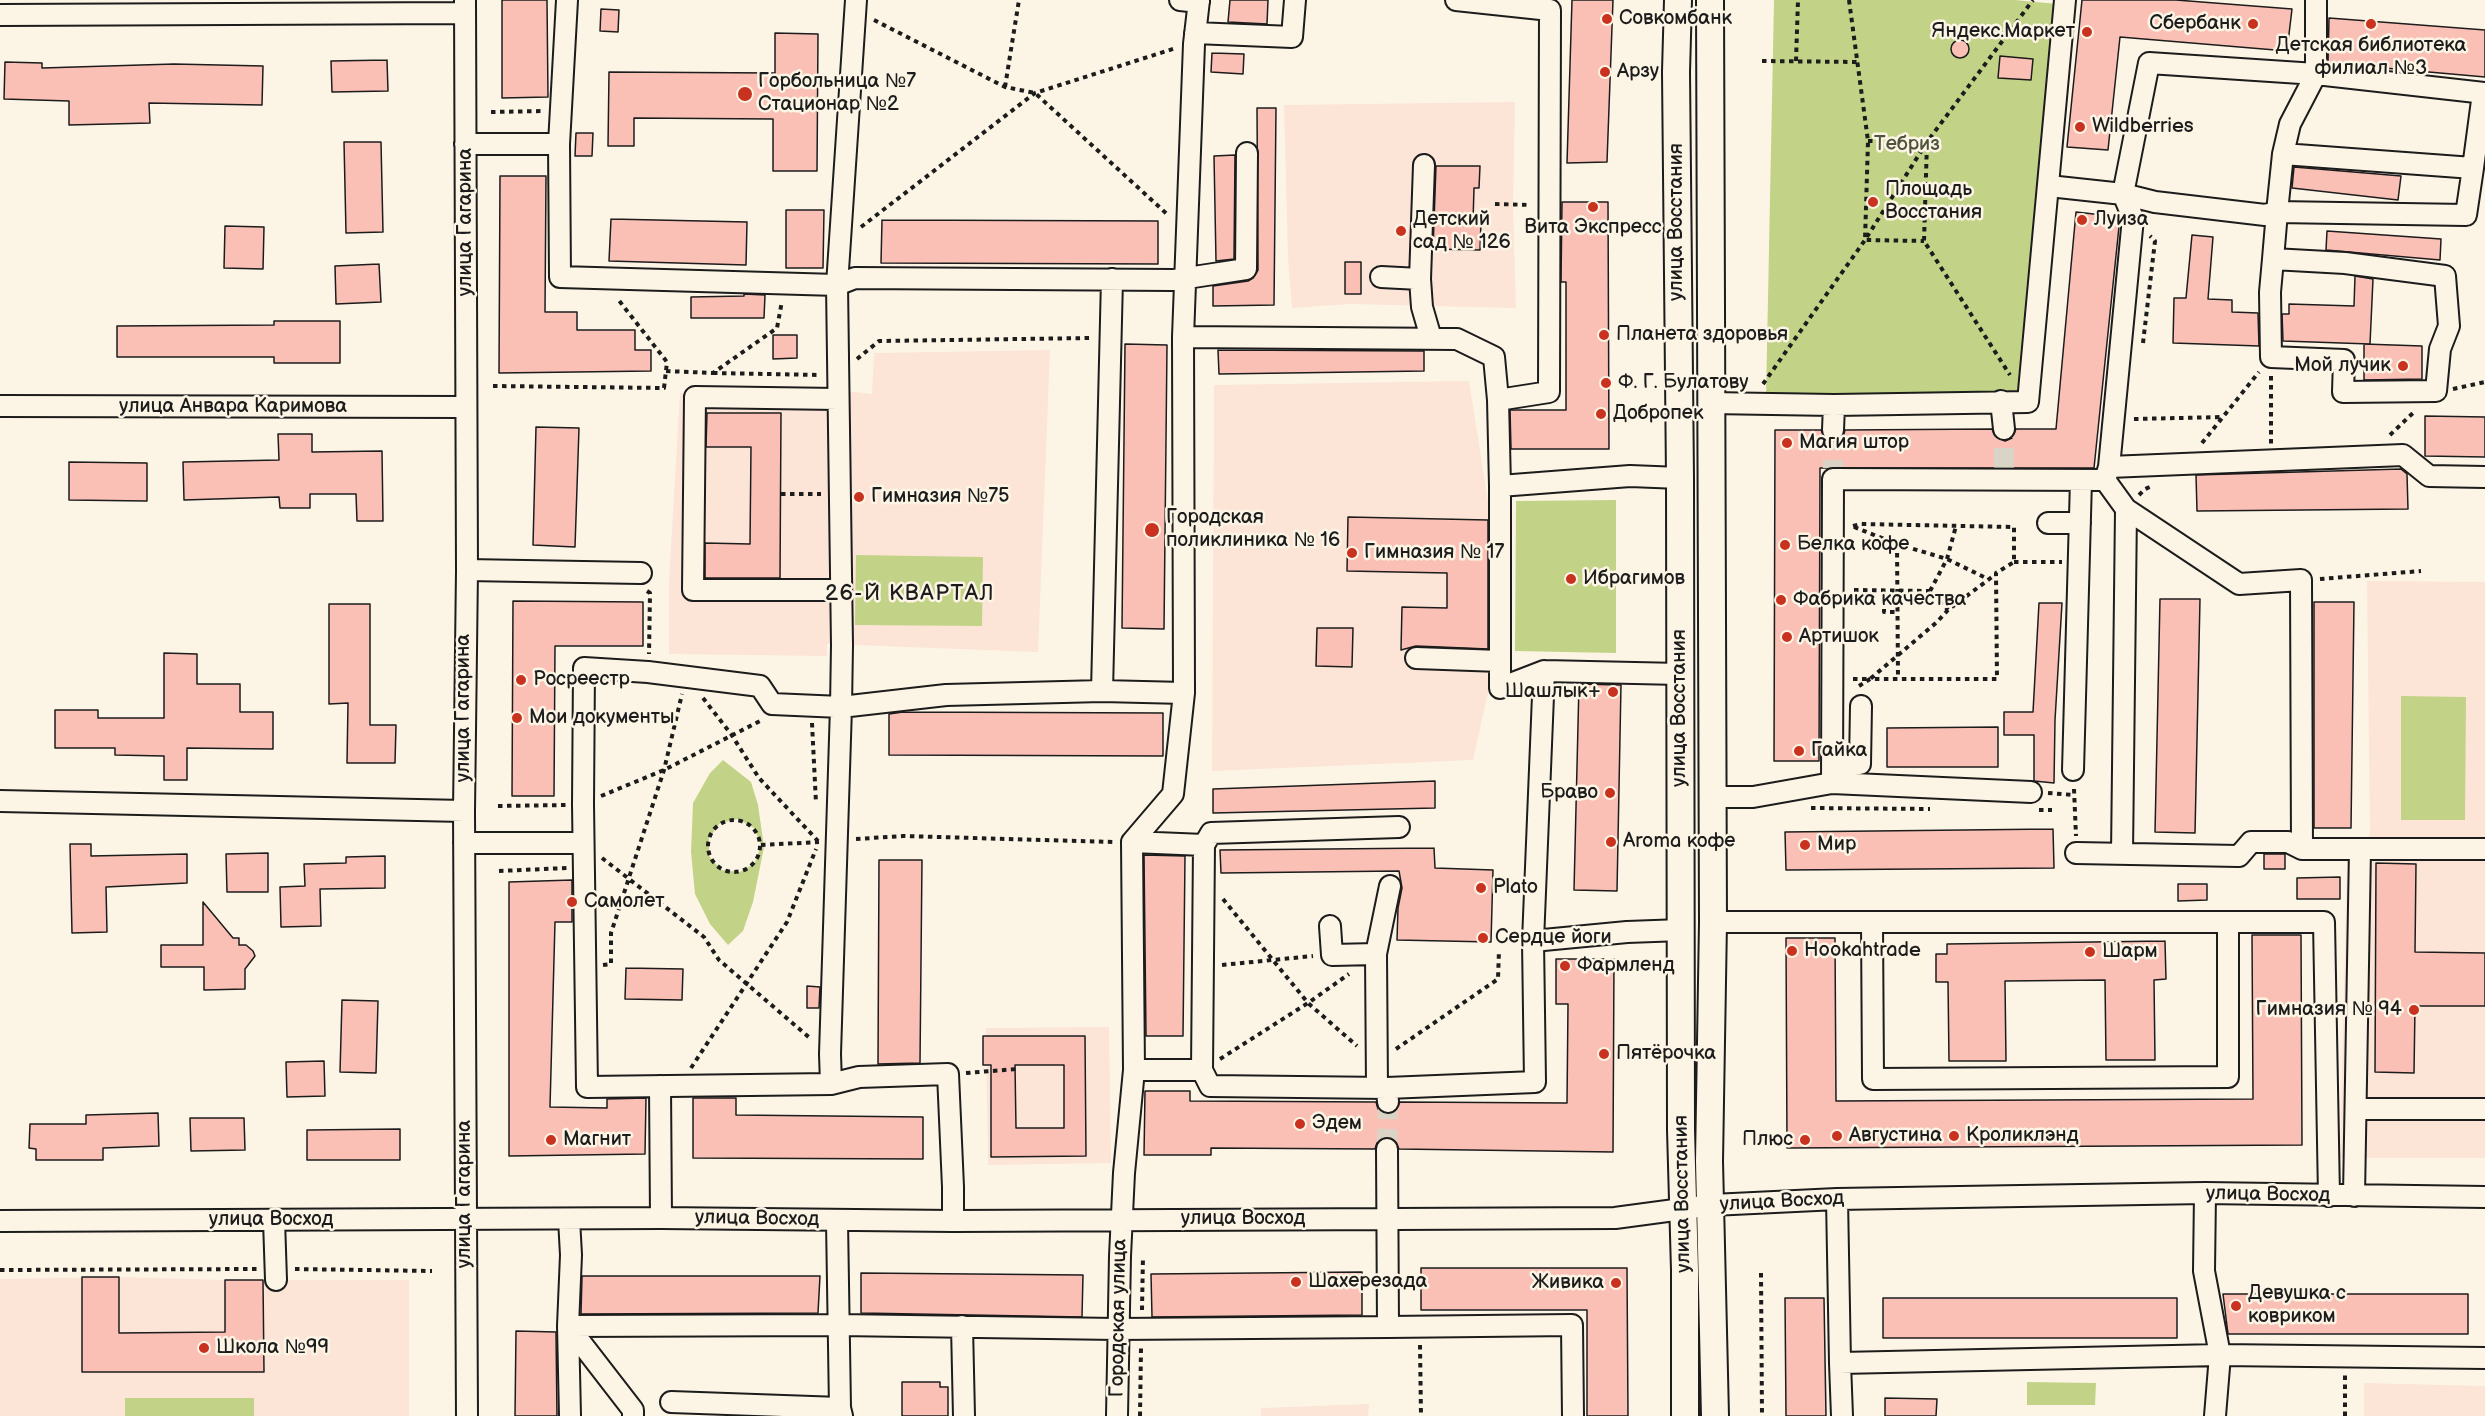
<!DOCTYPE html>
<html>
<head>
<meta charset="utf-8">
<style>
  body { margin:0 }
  canvas { display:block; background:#fcf5e5 }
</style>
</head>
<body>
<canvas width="2485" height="1416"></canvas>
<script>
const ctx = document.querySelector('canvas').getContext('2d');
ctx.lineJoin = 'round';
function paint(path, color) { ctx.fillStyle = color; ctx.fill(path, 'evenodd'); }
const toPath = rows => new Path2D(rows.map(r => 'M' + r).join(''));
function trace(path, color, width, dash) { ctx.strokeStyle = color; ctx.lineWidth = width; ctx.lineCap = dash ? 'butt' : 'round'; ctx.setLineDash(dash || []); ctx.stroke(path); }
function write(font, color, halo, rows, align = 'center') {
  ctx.font = font + ' "Balsamiq Sans",sans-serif'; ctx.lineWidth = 5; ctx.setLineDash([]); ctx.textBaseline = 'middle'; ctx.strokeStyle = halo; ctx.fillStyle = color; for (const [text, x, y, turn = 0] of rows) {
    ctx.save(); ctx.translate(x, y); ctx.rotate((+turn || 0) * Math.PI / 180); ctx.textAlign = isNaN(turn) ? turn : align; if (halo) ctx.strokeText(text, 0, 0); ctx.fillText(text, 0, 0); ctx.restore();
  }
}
paint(toPath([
  [1515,102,1513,205,1516,308,1350,304,1292,308,1288,258,1284,105],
  [1050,350,1038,652,827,644,827,656,669,654,669,581,680,393,838,390,872,394,874,353],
  [1469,381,1491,520,1489,688,1473,760,1212,771,1214,385],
  [2367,581,2485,582,2485,1158,2340,1158,2347,862,2352,849,2370,835],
  [1109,1027,1111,1163,988,1165,986,1028],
  [119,1277,225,1280,409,1280,409,1416,0,1416,0,1279],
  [2364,1383,2485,1386,2485,1416,2364,1416],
  [1369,1404,1368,1416,1261,1416,1261,1408]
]), '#fce5d7');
paint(toPath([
  [1774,0,2015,0,2057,4,2022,395,1766,397],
  [1616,500,1616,653,1515,651,1516,501],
  [856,555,983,557,982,626,855,625],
  [2401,696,2466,697,2465,820,2401,820],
  [723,760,751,782,758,805,764,847,753,902,743,931,728,945,710,924,695,894,691,852,693,803,710,773],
  [738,819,754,828,761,845,755,863,740,872,721,870,709,856,709,838,720,823],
  [2027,1382,2096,1383,2095,1405,2027,1405],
  [125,1398,254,1398,254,1416,125,1416]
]), '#c2d387');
const building = toPath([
  [502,0,547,0,548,97,502,98,502,0],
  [1230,0,1268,0,1267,24,1228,22,1230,0],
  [1572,0,1613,0,1607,162,1567,163,1572,0],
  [2082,0,2176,0,2292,9,2287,51,2120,37,2108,150,2067,147,2082,0],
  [601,9,619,10,618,32,600,31,601,9],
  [2329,18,2485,30,2485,77,2328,63,2329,18],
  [775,33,818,34,817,171,773,171,773,119,634,118,634,146,608,146,609,72,775,73,775,33],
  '1951 49a9 9 0 1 1 18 0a9 9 0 1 1-18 0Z',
  [1212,53,1244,54,1243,74,1211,72,1212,53],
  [2000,56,2033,59,2031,80,1998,78,2000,56],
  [387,60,388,91,332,92,331,61,387,60],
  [5,62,42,63,42,68,174,64,263,66,262,105,149,103,150,123,69,125,69,101,4,99,5,62],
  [1257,108,1276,108,1274,305,1213,306,1213,286,1248,281,1253,278,1258,270,1257,108],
  [576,133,593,133,592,156,575,156,576,133],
  [344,142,381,142,383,232,346,233,344,142],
  [1235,155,1234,259,1216,261,1214,156,1235,155],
  [1436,166,1480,166,1479,188,1474,188,1473,222,1481,222,1480,250,1433,249,1436,166],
  [2294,167,2401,176,2398,200,2292,188,2294,167],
  [500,176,546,176,545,312,577,312,577,330,635,330,635,350,651,350,651,371,499,373,500,176],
  [1562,202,1608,202,1609,449,1511,449,1510,410,1566,410,1566,282,1561,282,1562,202],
  [786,210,824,210,823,268,786,268,786,210],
  [2076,212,2120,217,2094,468,1820,468,1819,761,1774,761,1775,430,1821,430,1826,440,1833,442,1843,437,1845,430,1992,429,1995,436,2005,441,2012,438,2016,429,2056,429,2076,212],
  [611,219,747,222,746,265,609,261,611,219],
  [882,220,1158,221,1158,264,881,263,882,220],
  [225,226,264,227,263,269,224,268,225,226],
  [2327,231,2441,239,2440,260,2326,250,2327,231],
  [2192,235,2213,237,2208,299,2232,300,2232,312,2258,313,2259,346,2173,343,2174,298,2186,298,2192,235],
  [1345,262,1361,262,1361,294,1345,294,1345,262],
  [379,264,381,302,336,304,335,266,379,264],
  [2355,276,2373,279,2370,344,2283,341,2282,314,2289,314,2289,304,2354,306,2355,276],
  [744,294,765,295,764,318,691,318,691,297,744,296,744,294],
  [274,321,340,321,340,363,274,363,274,357,117,357,117,326,274,325,274,321],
  [773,335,797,335,797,358,773,359,773,335],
  [1125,344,1167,345,1164,629,1122,628,1125,344],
  [2364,344,2422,346,2422,379,2364,380,2364,344],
  [1218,350,1424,351,1424,371,1219,374,1218,350],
  [707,413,781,413,780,578,705,578,705,543,750,544,751,447,706,447,707,413],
  [2425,416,2485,417,2485,457,2425,456,2425,416],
  [536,427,579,428,575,547,533,545,536,427],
  [278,434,312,434,312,452,382,451,383,521,357,521,356,494,310,494,310,508,280,508,279,497,184,500,183,462,279,460,278,434],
  [69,462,147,463,147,501,69,500,69,462],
  [2401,469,2407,474,2408,509,2197,511,2196,475,2401,469],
  [1348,517,1488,520,1488,649,1416,646,1401,650,1402,607,1447,608,1447,573,1347,571,1348,517],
  [2160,599,2200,599,2195,833,2155,832,2160,599],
  [513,601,643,602,643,646,555,646,554,796,512,796,513,601],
  [2314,602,2354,602,2351,828,2314,828,2314,602],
  [2039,603,2062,603,2055,720,2054,783,2034,781,2034,735,2004,735,2004,712,2033,712,2039,603],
  [329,604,370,604,370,725,396,725,395,763,347,763,348,703,329,704,329,604],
  [1317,628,1353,628,1352,667,1316,666,1317,628],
  [164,653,197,654,197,684,240,684,240,712,273,712,273,749,187,748,187,780,164,780,164,756,115,755,115,748,55,748,55,710,98,710,98,718,164,718,164,653],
  [1579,684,1621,685,1617,891,1574,890,1579,684],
  [903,712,1163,713,1163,756,889,755,889,714,903,712],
  [1998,727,1998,767,1887,767,1887,728,1998,727],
  [1435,781,1435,808,1213,813,1213,789,1435,781],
  [2053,829,2054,868,1786,870,1785,832,2053,829],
  [70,844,91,844,91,856,187,854,187,883,106,887,107,932,72,933,70,844],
  [1434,848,1435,868,1493,870,1491,942,1397,940,1398,908,1402,888,1399,871,1221,873,1220,850,1434,848],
  [268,853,268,892,227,892,226,854,268,853],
  [2264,854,2285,854,2285,869,2264,869,2264,854],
  [1144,855,1185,856,1183,1036,1146,1036,1144,855],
  [385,856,385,888,320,889,321,926,281,927,280,887,305,886,304,864,346,863,346,857,385,856],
  [879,860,922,860,920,1063,878,1064,879,860],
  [2376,863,2416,864,2415,952,2485,953,2485,1006,2415,1006,2414,1073,2375,1072,2376,863],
  [2340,877,2340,899,2297,899,2297,878,2340,877],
  [572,880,572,922,555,922,550,1107,607,1108,607,1099,646,1098,645,1154,509,1156,509,882,572,880],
  [2178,884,2207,884,2207,900,2178,901,2178,884],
  [203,902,233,938,239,938,239,945,246,945,253,951,255,956,245,969,245,989,204,990,204,967,161,967,161,945,203,945,203,902],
  [2252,935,2301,935,2302,1145,1787,1148,1786,938,1835,938,1836,1101,2253,1099,2252,935],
  [2165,941,2166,979,2154,980,2155,1060,2106,1060,2105,980,2005,981,2006,1061,1949,1061,1948,982,1936,982,1936,954,1947,954,1947,944,2165,941],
  [1556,959,1614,959,1613,1152,1399,1149,1393,1139,1386,1137,1377,1143,1375,1149,1211,1148,1211,1155,1144,1155,1145,1091,1190,1091,1190,1101,1376,1102,1378,1109,1388,1114,1395,1112,1400,1102,1567,1103,1568,1004,1556,1004,1556,959],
  [626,968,683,969,682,1000,625,999,626,968],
  [807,986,820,987,819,1008,807,1008,807,986],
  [342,1000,378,1001,376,1073,340,1072,342,1000],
  [983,1036,1085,1036,1086,1156,991,1157,991,1065,983,1065,983,1036],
  [1015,1065,1064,1065,1064,1128,1016,1128,1015,1065],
  [324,1061,325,1096,287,1097,286,1062,324,1061],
  [693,1098,736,1098,736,1115,923,1117,923,1159,693,1158,693,1098],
  [158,1113,159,1146,103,1148,103,1160,36,1160,36,1149,29,1148,30,1124,86,1124,86,1115,158,1113],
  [190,1118,244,1118,245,1150,191,1151,190,1118],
  [400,1129,400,1160,307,1160,307,1130,400,1129],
  [1421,1268,1627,1268,1628,1416,1587,1416,1587,1310,1421,1310,1421,1268],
  [1362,1272,1362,1315,1152,1317,1151,1274,1362,1272],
  [861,1273,1083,1275,1082,1317,861,1313,861,1273],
  [582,1276,820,1276,818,1313,581,1314,582,1276],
  [82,1277,119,1277,119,1333,225,1332,225,1280,263,1280,264,1372,82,1372,82,1277],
  [2223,1294,2468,1294,2468,1334,2228,1334,2223,1294],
  [1785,1298,1824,1298,1826,1416,1786,1416,1785,1298],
  [1883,1298,2177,1298,2177,1338,1883,1338,1883,1298],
  [516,1331,556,1332,557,1416,515,1416,516,1331],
  [902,1382,940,1382,940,1387,948,1387,948,1416,902,1416,902,1382],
  [1885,1398,1937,1399,1936,1416,1885,1416,1885,1398]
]);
paint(building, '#fbc0b5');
trace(building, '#1c1c1c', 1.5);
trace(toPath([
  [1833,430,1833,468],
  [2004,468,2004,429],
  [1387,1149,1388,1102]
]), '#dad4c7', 20, [20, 10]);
const minor = toPath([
  [465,0,467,570,464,811,467,1416],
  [567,0,559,144,560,277,837,285,842,645,841,707,830,1054,831,1084,587,1087,583,804,584,668,648,672,760,686,772,704,841,707,946,695,1102,691,1184,693],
  [856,0,837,285,855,278,1174,280,1246,269,1247,153],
  [1180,0,1199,2],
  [1456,0,1550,10,1549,392,1498,400],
  [0,15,465,13],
  [1195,33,1292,37,1295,0],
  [465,144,559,144],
  [2283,154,2473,168,2483,93],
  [1424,165,1420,279,1422,307,1431,338],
  [2049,186,2123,194,2155,202,2265,215,2277,212,2283,154,2290,124,2316,74,2316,0],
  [2273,259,2345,263,2445,276,2449,326,2440,349,2436,391,2343,392,2344,360,2271,357,2270,292,2273,259,2277,212,2466,215,2473,168],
  [1381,277,1420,279],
  [1183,337,1457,339,1494,357,1498,400,1500,486,1630,476,1680,478],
  [838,399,695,397,693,590,841,590],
  [2001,401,2004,429],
  [1710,403,1834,405,2028,402,2065,0],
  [0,406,466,407],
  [1833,430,1834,405],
  [2109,467,2403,455,2429,476,2485,477],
  [2105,480,2126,509,2239,584,2301,580,2302,849],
  [1500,486,1500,688,1544,671,1680,674],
  [2048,523,2080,523],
  [467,570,641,573],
  [1416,658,1500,661],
  [1102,691,1112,279],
  [1832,764,1860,764,1861,706],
  [2073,770,2081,480],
  [1832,783,2031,792],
  [1712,797,1753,797,1832,783,1833,479,2105,480,2109,467,2133,218,2123,194,2149,63,2316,74,2485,93],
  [0,801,464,811],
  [1132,842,1173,794,1184,693,1183,337,1194,44,1199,0],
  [464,843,583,843],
  [2076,853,2239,856,2251,842,2288,842,2302,849,2485,849],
  [2122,854,2126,509],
  [1713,922,2324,922,2329,1196],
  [1872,923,1873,1079,2228,1077,2228,923],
  [1330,926,1332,955,1376,954],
  [1533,941,1544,671],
  [1134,1070,1202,1070,1210,1086,1387,1088,1388,1102],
  [1202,1070,1204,845,1211,833,1399,827],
  [831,1084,859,1077,948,1074,953,1187,953,1221],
  [660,1086,661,1218],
  [1377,1088,1376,954,1390,886],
  [1387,1088,1535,1082,1533,941,1627,932,1682,930],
  [2356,1109,2485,1109],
  [1387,1149,1388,1327,1572,1325,1573,1416],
  [2354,1196,2360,849],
  [1837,1199,1840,1363,2220,1355,2204,1271,2205,1193],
  [569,1219,571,1255,568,1326,570,1416],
  [274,1220,276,1280],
  [0,1221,661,1218,953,1221,1615,1218,1712,1205,1837,1199,2205,1193,2485,1197],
  [837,1221,840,1408,842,1416],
  [568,1326,839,1325,1117,1329,1388,1327],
  [568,1326,633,1410,633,1416],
  [962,1326,964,1416],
  [1840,1363,1842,1416],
  [671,1402,840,1408],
  [1117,1416,1120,1256,1124,1173,1134,1070,1132,842,1204,845],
  [2215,1416,2220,1355,2485,1358]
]);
const major = toPath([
  [1678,0,1676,72,1680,478,1681,1130,1685,1270,1685,1416],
  [1710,0,1713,922,1709,1161,1715,1416]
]);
trace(minor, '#1c1c1c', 24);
trace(major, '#1c1c1c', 30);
trace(toPath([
  [1849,0,1868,141,1865,240,1924,241],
  [874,20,1005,87,1035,93,1168,215],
  [1762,61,1857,62],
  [1796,61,1798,0],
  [1005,87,1019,0],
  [491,112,544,111],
  [1868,141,1927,142,1924,241,2010,375],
  [1495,204,1531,205],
  [861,227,1035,93,1176,48],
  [2143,343,2155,241,2150,236],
  [857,359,879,341,1092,338],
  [666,371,713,373,777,328,782,301],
  [713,373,820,375],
  [2271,376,2271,444],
  [1763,384,1865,240,1927,142,2033,0],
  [493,386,664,388,667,362,617,298],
  [2453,389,2485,382],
  [2134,419,2223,417],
  [2390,435,2415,411],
  [2202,443,2259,372],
  [781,494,821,494],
  [2139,495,2145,489,2152,486],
  [1853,526,1861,524,2014,527,2014,562,1996,573,1997,679,1870,679,1859,686],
  [1854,527,1897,544,1947,559,1988,579],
  [1897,544,1898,678],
  [2014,562,2062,562],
  [2320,579,2421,571],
  [1854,590,1930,591,1948,610],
  [647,591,650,593,649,654],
  [1930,591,1947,559,1956,526],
  [1884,600,1884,612,1898,612],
  [1853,679,1870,679,1937,622,1948,610,1996,574],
  [703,698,731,734,759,778,818,841],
  [812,723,816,803],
  [2074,789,2076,836],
  [2048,793,2074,795],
  [601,796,664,770,762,720],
  [498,806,566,805],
  [1811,808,1930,809],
  [2039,810,2052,810],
  '708 846a26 26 0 1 1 52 0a26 26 0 1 1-52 0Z',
  [856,839,903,836,1113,842],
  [761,845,819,842],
  [602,858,704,937,719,960,811,1039],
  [499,871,567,868],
  [1223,899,1308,1003,1357,1046],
  [603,965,611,964,611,933,664,770,682,694],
  [1222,965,1313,956],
  [1396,1049,1498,979,1499,950],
  [1220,1059,1308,1003,1349,974],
  [691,1068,787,922,816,849],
  [966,1073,1017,1069],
  [295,1269,432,1271],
  [0,1270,257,1269],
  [1761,1273,1762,1416],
  [1142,1310,1143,1256],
  [1420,1345,1421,1416],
  [1140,1416,1141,1348],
  [2345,1416,2345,1375]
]), '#1c1c1c', 4, [4.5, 4.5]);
trace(minor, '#fcf5e5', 20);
trace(major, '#fcf5e5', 26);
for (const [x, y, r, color] of [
  [1607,19,6,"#c8321e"],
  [2253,24,6,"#c8321e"],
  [2371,24,6,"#c8321e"],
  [2087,32,6,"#c8321e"],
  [1605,72,6,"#c8321e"],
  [745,94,8,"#c8321e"],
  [2080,127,6,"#c8321e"],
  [1873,202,6,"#c8321e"],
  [1593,207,6,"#c8321e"],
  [2082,220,6,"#c8321e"],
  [1401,231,6,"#c8321e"],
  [1604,335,6,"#c8321e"],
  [2403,366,6,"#c8321e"],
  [1606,383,6,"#c8321e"],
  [1601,414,6,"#c8321e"],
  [1787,443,6,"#c8321e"],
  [859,497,6,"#c8321e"],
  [1152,530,8,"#c8321e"],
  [1785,545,6,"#c8321e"],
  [1352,553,6,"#c8321e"],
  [1571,579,6,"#c8321e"],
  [1781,600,6,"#c8321e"],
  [1787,637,6,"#c8321e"],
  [521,680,6,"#c8321e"],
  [1613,692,6,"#c8321e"],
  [517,718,6,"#c8321e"],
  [1799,751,6,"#c8321e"],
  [1610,793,6,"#c8321e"],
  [1611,842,6,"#c8321e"],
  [1805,845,6,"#c8321e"],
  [1481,888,6,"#c8321e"],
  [572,902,6,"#c8321e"],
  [1483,938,6,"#c8321e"],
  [1792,951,6,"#c8321e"],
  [2090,952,6,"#c8321e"],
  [1565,966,6,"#c8321e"],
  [2414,1010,6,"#c8321e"],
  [1604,1054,6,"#c8321e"],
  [1300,1124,6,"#c8321e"],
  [1837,1136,6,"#c8321e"],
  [1954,1136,6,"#c8321e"],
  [551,1140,6,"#c8321e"],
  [1805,1140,6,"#c8321e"],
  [1296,1282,6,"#c8321e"],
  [1616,1283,6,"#c8321e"],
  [2236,1306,6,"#c8321e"],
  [204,1348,6,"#c8321e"]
]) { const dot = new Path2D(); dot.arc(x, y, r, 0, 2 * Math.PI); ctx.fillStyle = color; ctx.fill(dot); trace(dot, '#fcf5e5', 2); }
write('20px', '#1c1c1c', '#fcf5e5', [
  ["Совкомбанк",1619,19],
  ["Сбербанк",2241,24,"right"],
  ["Яндекс.Маркет",2075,32,"right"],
  ["Детская библиотека",2371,46,"center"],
  ["филиал №3",2371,69,"center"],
  ["Арзу",1617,72],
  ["Горбольница №7",758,82],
  ["Стационар №2",758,105],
  ["Wildberries",2092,127],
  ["Площадь",1885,190],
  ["Восстания",1885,213],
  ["Детский",1413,220],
  ["сад № 126",1413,243],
  ["Луиза",2094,220],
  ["Вита Экспресс",1593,228,"center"],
  ["Планета здоровья",1616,335],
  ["Мой лучик",2391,366,"right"],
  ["Ф. Г. Булатову",1618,383],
  ["Добропек",1613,414],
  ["Магия штор",1799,443],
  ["Гимназия №75",871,497],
  ["Городская",1166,518],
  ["поликлиника № 16",1166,541],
  ["Белка кофе",1797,545],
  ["Гимназия № 17",1364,553],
  ["Ибрагимов",1583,579],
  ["Фабрика качества",1793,600],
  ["Артишок",1799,637],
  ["Росреестр",533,680],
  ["Шашлык+",1601,692,"right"],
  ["Мои документы",529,718],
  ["Гайка",1811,751],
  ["Браво",1598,793,"right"],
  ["Aroma кофе",1623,842],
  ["Мир",1817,845],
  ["Plato",1493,888],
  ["Самолет",584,902],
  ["Сердце йоги",1495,938],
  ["Hookahtrade",1804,951],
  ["Шарм",2102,952],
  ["Фармленд",1577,966],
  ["Гимназия № 94",2402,1010,"right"],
  ["Пятёрочка",1616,1054],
  ["Эдем",1312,1124],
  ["Августина",1849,1136],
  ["Кроликлэнд",1966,1136],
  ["Магнит",563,1140],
  ["Плюс",1793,1140,"right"],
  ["Шахерезада",1308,1282],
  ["Живика",1604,1283,"right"],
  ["Девушка с",2248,1294],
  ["ковриком",2248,1317],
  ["Школа №99",216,1348]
], 'left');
write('20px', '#4e533c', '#fcf5e5', [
  ["Тебриз",1907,145]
]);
write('20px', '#1c1c1c', '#fcf5e5', [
  ["улица Гагарина",466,222,-90],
  ["улица Восстания",1677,222,-90],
  ["улица Анвара Каримова",233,407],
  ["улица Гагарина",464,708,-90],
  ["улица Восстания",1680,708,-90],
  ["улица Гагарина",465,1194,-90],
  ["улица Восстания",1683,1194,-91],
  ["улица Восход",2268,1195,1],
  ["улица Восход",1782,1202,-3],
  ["улица Восход",757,1219,1],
  ["улица Восход",1243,1219],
  ["улица Восход",271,1220],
  ["Городская улица",1119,1318,-89]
]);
ctx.letterSpacing = '1.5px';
write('22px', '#1c1c1c', '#fcf5e5', [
  ["26-Й КВАРТАЛ",910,594]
]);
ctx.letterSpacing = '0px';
</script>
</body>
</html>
